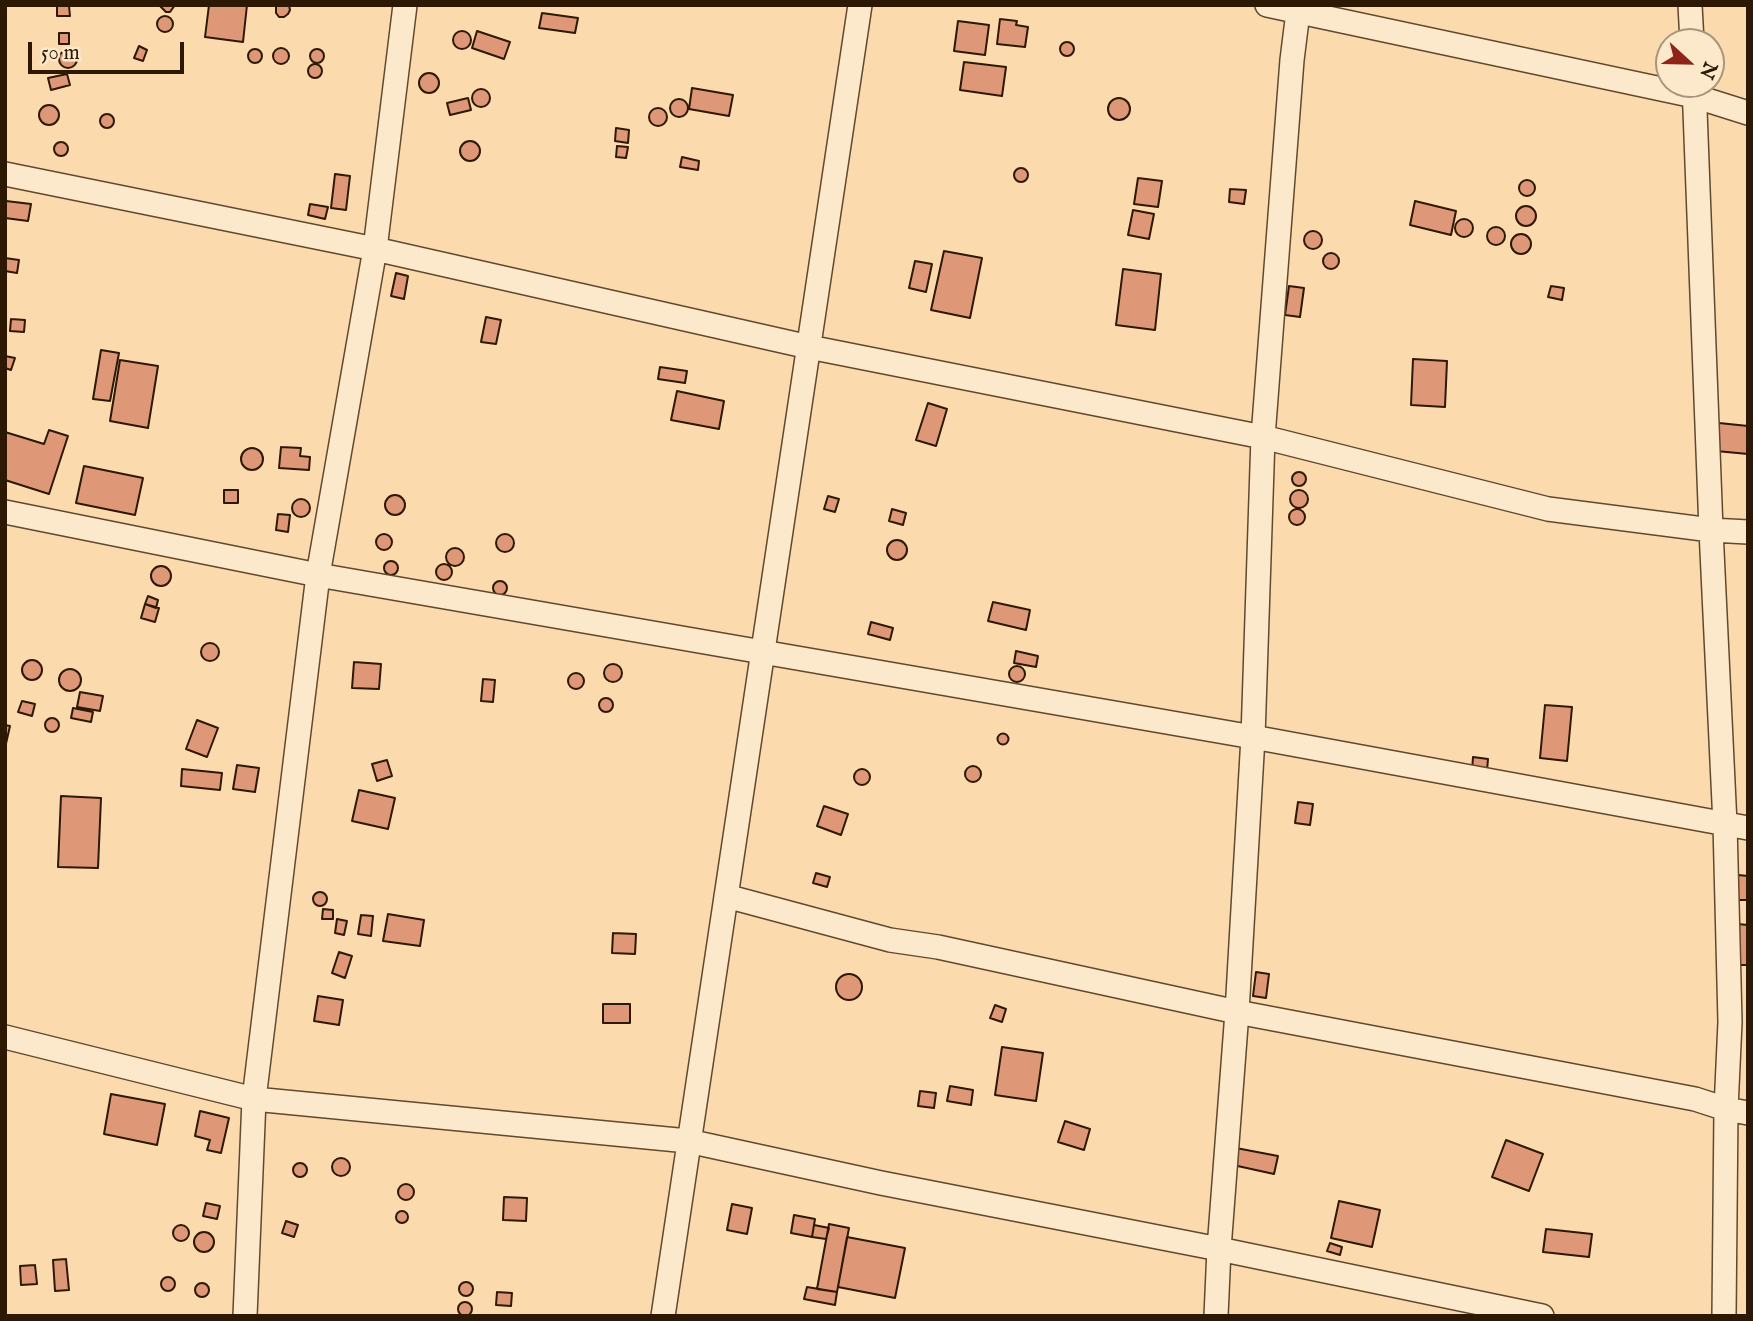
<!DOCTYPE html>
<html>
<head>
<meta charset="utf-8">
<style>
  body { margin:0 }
  #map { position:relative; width:1753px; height:1321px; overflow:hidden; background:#fbdbad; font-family:"IM FELL English",serif }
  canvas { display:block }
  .frame { position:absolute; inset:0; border:7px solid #2d1803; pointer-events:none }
  .north { position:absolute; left:1655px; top:28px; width:70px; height:70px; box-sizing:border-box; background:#fce8ca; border:2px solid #a9957a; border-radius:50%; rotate:112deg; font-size:19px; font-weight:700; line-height:28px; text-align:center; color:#2d1803 }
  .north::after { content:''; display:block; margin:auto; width:24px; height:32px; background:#8f2418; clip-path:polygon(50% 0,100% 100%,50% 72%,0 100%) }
  .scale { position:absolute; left:28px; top:42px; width:156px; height:32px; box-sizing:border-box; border:4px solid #2d1803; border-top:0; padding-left:9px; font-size:21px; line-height:24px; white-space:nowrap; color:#2d1803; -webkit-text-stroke:5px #fce8ca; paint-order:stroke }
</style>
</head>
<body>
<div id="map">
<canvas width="1753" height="1321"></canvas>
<div class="frame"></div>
<div class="north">N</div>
<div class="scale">50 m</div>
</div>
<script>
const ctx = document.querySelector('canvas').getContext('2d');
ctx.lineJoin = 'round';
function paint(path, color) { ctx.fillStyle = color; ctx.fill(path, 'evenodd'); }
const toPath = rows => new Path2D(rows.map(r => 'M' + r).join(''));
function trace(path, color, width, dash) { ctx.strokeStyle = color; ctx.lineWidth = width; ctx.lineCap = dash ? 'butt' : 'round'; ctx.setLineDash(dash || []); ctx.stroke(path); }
const building = toPath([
  [175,5,170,12,166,12,160,6,175,5],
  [209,5,247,5,243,42,205,37,209,5],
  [276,5,289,5,290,10,288,14,284,17,279,17,276,13,276,5],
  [57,6,69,6,70,16,57,16,57,6],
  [542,13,578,18,575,33,539,28,542,13],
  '157 24a8 8 0 1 1 16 0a8 8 0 1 1-16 0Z',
  [1000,19,1017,21,1016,25,1028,27,1025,47,997,44,1000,19],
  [958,21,989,25,985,55,954,51,958,21],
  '453 40a9 9 0 1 1 18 0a9 9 0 1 1-18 0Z',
  [477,31,510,42,504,59,472,48,477,31],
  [59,33,69,33,69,44,59,44,59,33],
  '1060 49a7 7 0 1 1 14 0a7 7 0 1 1-14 0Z',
  [139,46,147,50,143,61,134,58,139,46],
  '273 56a8 8 0 1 1 16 0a8 8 0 1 1-16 0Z',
  '310 56a7 7 0 1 1 14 0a7 7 0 1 1-14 0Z',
  '248 56a7 7 0 1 1 14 0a7 7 0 1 1-14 0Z',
  '59 59a9 9 0 1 1 18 0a9 9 0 1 1-18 0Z',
  [964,62,1006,67,1002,96,960,90,964,62],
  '308 71a7 7 0 1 1 14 0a7 7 0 1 1-14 0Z',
  '419 83a10 10 0 1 1 20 0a10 10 0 1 1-20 0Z',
  [67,74,70,85,51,90,48,78,67,74],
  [692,88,733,95,729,116,689,109,692,88],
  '472 98a9 9 0 1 1 18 0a9 9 0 1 1-18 0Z',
  [468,98,471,110,450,115,447,103,468,98],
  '1108 109a11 11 0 1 1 22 0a11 11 0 1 1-22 0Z',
  '670 108a9 9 0 1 1 18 0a9 9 0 1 1-18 0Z',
  '39 115a10 10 0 1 1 20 0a10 10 0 1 1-20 0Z',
  '649 117a9 9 0 1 1 18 0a9 9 0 1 1-18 0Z',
  '100 121a7 7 0 1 1 14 0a7 7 0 1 1-14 0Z',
  [616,128,629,130,628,143,615,141,616,128],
  '460 151a10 10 0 1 1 20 0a10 10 0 1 1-20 0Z',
  '54 149a7 7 0 1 1 14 0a7 7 0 1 1-14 0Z',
  [617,146,628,147,626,158,616,157,617,146],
  [682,157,699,161,698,170,680,167,682,157],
  '1014 175a7 7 0 1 1 14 0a7 7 0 1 1-14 0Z',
  [335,174,350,176,346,210,331,208,335,174],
  [1138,178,1162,181,1158,207,1134,204,1138,178],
  '1519 188a8 8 0 1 1 16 0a8 8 0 1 1-16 0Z',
  [1230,189,1246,190,1244,204,1229,202,1230,189],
  [6,201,31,204,28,221,5,218,6,201],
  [1415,201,1456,211,1451,235,1410,225,1415,201],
  [310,204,328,207,325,219,308,215,310,204],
  '1516 216a10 10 0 1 1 20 0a10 10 0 1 1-20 0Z',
  [1133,210,1154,214,1149,239,1128,235,1133,210],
  '1455 228a9 9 0 1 1 18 0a9 9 0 1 1-18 0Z',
  '1487 236a9 9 0 1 1 18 0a9 9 0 1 1-18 0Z',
  '1304 240a9 9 0 1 1 18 0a9 9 0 1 1-18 0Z',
  '1511 244a10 10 0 1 1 20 0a10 10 0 1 1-20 0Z',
  [944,251,982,258,970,318,931,310,944,251],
  '1323 261a8 8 0 1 1 16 0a8 8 0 1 1-16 0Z',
  [5,258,19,260,17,273,5,271,5,258],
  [915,261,932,264,926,292,909,288,915,261],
  [1123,269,1161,274,1155,330,1116,325,1123,269],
  [396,273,408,276,404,299,391,296,396,273],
  [1289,286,1304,288,1300,317,1285,315,1289,286],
  [1551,286,1564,288,1562,300,1548,297,1551,286],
  [486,317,501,320,496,344,481,342,486,317],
  [11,319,25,320,24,332,10,331,11,319],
  [101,350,119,353,110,401,93,399,101,350],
  [5,356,15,358,11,370,5,368,5,356],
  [1413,359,1447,361,1445,407,1411,405,1413,359],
  [120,360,158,366,148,428,110,421,120,360],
  [660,367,687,371,685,383,658,379,660,367],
  [677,391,724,401,719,429,671,420,677,391],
  [928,403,947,409,936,446,916,440,928,403],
  [1719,423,1748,426,1748,454,1716,451,1719,423],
  [49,430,68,436,49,494,5,480,5,432,44,444,49,430],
  [281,447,301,448,300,456,310,457,309,470,279,468,281,447],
  '241 459a11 11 0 1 1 22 0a11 11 0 1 1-22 0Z',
  [84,466,143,478,135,515,76,503,84,466],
  '1292 479a7 7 0 1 1 14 0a7 7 0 1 1-14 0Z',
  [224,490,238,490,238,503,224,503,224,490],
  '1290 499a9 9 0 1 1 18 0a9 9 0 1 1-18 0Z',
  '385 505a10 10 0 1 1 20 0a10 10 0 1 1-20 0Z',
  [828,496,839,499,835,512,824,509,828,496],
  '292 508a9 9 0 1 1 18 0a9 9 0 1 1-18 0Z',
  '1289 517a8 8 0 1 1 16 0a8 8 0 1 1-16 0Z',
  [892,509,906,513,903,525,889,521,892,509],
  [278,514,290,515,288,532,276,530,278,514],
  '496 543a9 9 0 1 1 18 0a9 9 0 1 1-18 0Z',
  '376 542a8 8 0 1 1 16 0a8 8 0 1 1-16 0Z',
  '887 550a10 10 0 1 1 20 0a10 10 0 1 1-20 0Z',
  '446 557a9 9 0 1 1 18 0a9 9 0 1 1-18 0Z',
  '384 568a7 7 0 1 1 14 0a7 7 0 1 1-14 0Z',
  '436 572a8 8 0 1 1 16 0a8 8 0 1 1-16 0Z',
  '151 576a10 10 0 1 1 20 0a10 10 0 1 1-20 0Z',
  '493 588a7 7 0 1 1 14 0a7 7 0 1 1-14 0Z',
  [148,596,158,600,156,608,145,604,148,596],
  [993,602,1030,610,1026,630,988,621,993,602],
  [145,604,159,608,155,622,141,618,145,604],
  [871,622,893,628,890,640,868,634,871,622],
  '201 652a9 9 0 1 1 18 0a9 9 0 1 1-18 0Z',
  [1016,651,1038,656,1036,667,1014,663,1016,651],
  '22 670a10 10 0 1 1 20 0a10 10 0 1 1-20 0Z',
  [354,662,381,664,379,689,352,688,354,662],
  '604 673a9 9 0 1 1 18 0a9 9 0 1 1-18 0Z',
  '1009 674a8 8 0 1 1 16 0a8 8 0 1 1-16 0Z',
  '59 680a11 11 0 1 1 22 0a11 11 0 1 1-22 0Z',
  '568 681a8 8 0 1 1 16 0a8 8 0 1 1-16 0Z',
  [483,679,495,680,493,702,481,701,483,679],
  [80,692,103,696,100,711,77,707,80,692],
  '599 705a7 7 0 1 1 14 0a7 7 0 1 1-14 0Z',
  [22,701,35,704,32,716,18,712,22,701],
  [1545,705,1572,707,1567,761,1540,758,1545,705],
  [73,708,93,712,91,722,71,718,73,708],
  '45 725a7 7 0 1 1 14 0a7 7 0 1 1-14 0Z',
  [197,720,218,728,207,757,186,749,197,720],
  [5,725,10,726,5,748,5,725],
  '997.5 739a5.5 5.5 0 1 1 11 0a5.5 5.5 0 1 1-11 0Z',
  [1473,757,1488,759,1487,771,1472,771,1473,757],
  [387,760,392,776,377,781,372,764,387,760],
  [237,765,259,768,255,792,233,789,237,765],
  '965 774a8 8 0 1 1 16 0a8 8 0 1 1-16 0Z',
  '854 777a8 8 0 1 1 16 0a8 8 0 1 1-16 0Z',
  [182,769,222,773,220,790,181,786,182,769],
  [359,790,395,798,388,829,352,821,359,790],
  [61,796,101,798,98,868,58,867,61,796],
  [1298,802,1313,804,1310,825,1295,823,1298,802],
  [824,806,848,814,841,835,817,826,824,806],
  [816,873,830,877,827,887,813,883,816,873],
  [1738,875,1748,876,1748,900,1738,900,1738,875],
  '313 899a7 7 0 1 1 14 0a7 7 0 1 1-14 0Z',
  [323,909,333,910,333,919,322,919,323,909],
  [388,914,424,920,420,946,383,941,388,914],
  [361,915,373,916,371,936,358,934,361,915],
  [337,919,347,921,344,935,335,933,337,919],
  [1738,924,1748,925,1748,965,1737,965,1738,924],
  [613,933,636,934,635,954,612,953,613,933],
  [339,952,352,956,345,978,332,973,339,952],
  [1256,972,1269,974,1266,998,1253,996,1256,972],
  '836 987a13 13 0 1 1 26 0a13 13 0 1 1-26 0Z',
  [318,996,343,1000,339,1025,314,1021,318,996],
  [603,1004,630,1004,630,1023,603,1023,603,1004],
  [995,1005,1006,1009,1002,1022,990,1018,995,1005],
  [1002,1047,1043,1053,1036,1101,995,1095,1002,1047],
  [950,1086,973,1090,971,1105,947,1101,950,1086],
  [920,1091,936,1093,934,1108,918,1106,920,1091],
  [111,1094,165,1104,157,1145,104,1134,111,1094],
  [200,1111,229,1118,221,1153,207,1150,210,1140,195,1136,200,1111],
  [1065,1121,1090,1129,1084,1150,1058,1142,1065,1121],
  [1506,1140,1543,1154,1529,1191,1492,1177,1506,1140],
  [1236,1148,1278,1156,1274,1174,1233,1165,1236,1148],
  '332 1167a9 9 0 1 1 18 0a9 9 0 1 1-18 0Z',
  '293 1170a7 7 0 1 1 14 0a7 7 0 1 1-14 0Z',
  '398 1192a8 8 0 1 1 16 0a8 8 0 1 1-16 0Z',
  [504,1197,527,1198,526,1221,503,1220,504,1197],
  [1339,1201,1380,1210,1372,1247,1331,1238,1339,1201],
  [206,1203,220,1206,217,1219,203,1216,206,1203],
  [732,1204,752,1208,747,1234,727,1230,732,1204],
  '396 1217a6 6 0 1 1 12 0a6 6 0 1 1-12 0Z',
  [794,1215,815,1219,812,1237,791,1233,794,1215],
  [286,1221,298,1225,294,1237,282,1233,286,1221],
  [829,1224,849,1228,837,1292,817,1289,829,1224],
  [814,1225,829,1228,826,1239,812,1237,814,1225],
  '173 1233a8 8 0 1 1 16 0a8 8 0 1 1-16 0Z',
  [1546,1229,1592,1234,1589,1257,1543,1252,1546,1229],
  '194 1242a10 10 0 1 1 20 0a10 10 0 1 1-20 0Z',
  [847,1237,905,1248,895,1298,838,1287,847,1237],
  [1330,1243,1342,1247,1340,1255,1327,1251,1330,1243],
  [66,1259,69,1290,55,1291,53,1260,66,1259],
  [35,1265,37,1284,21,1285,20,1266,35,1265],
  '161 1284a7 7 0 1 1 14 0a7 7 0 1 1-14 0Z',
  '459 1289a7 7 0 1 1 14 0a7 7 0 1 1-14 0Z',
  '195 1290a7 7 0 1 1 14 0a7 7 0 1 1-14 0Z',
  [807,1287,837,1292,835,1305,804,1299,807,1287],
  [497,1292,512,1293,511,1306,496,1305,497,1292],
  '458 1309a7 7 0 1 1 14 0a7 7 0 1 1-14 0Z'
]);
paint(building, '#de9878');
trace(building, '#2d1803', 2);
const street = toPath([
  [1267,5,1694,96,1748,113],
  [1690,5,1692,42],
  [1694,84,1711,530,1725,824,1730,1022,1726,1109,1724,1316],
  [5,174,375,249,809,347,1263,437,1548,509,1711,530,1748,532],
  [5,512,318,575,1253,737,1748,828],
  [726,896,890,940,938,947,1237,1012,1695,1099,1726,1109,1748,1113],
  [5,1037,254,1099,688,1141,881,1183,1219,1249,1542,1316],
  [245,1316,254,1099,318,575,375,249,405,5],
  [663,1316,860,5],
  [1216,1316,1219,1249,1237,1012,1253,737,1263,437,1292,60,1298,12]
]);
trace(street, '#60492e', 26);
trace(street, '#fce8ca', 23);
</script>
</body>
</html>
